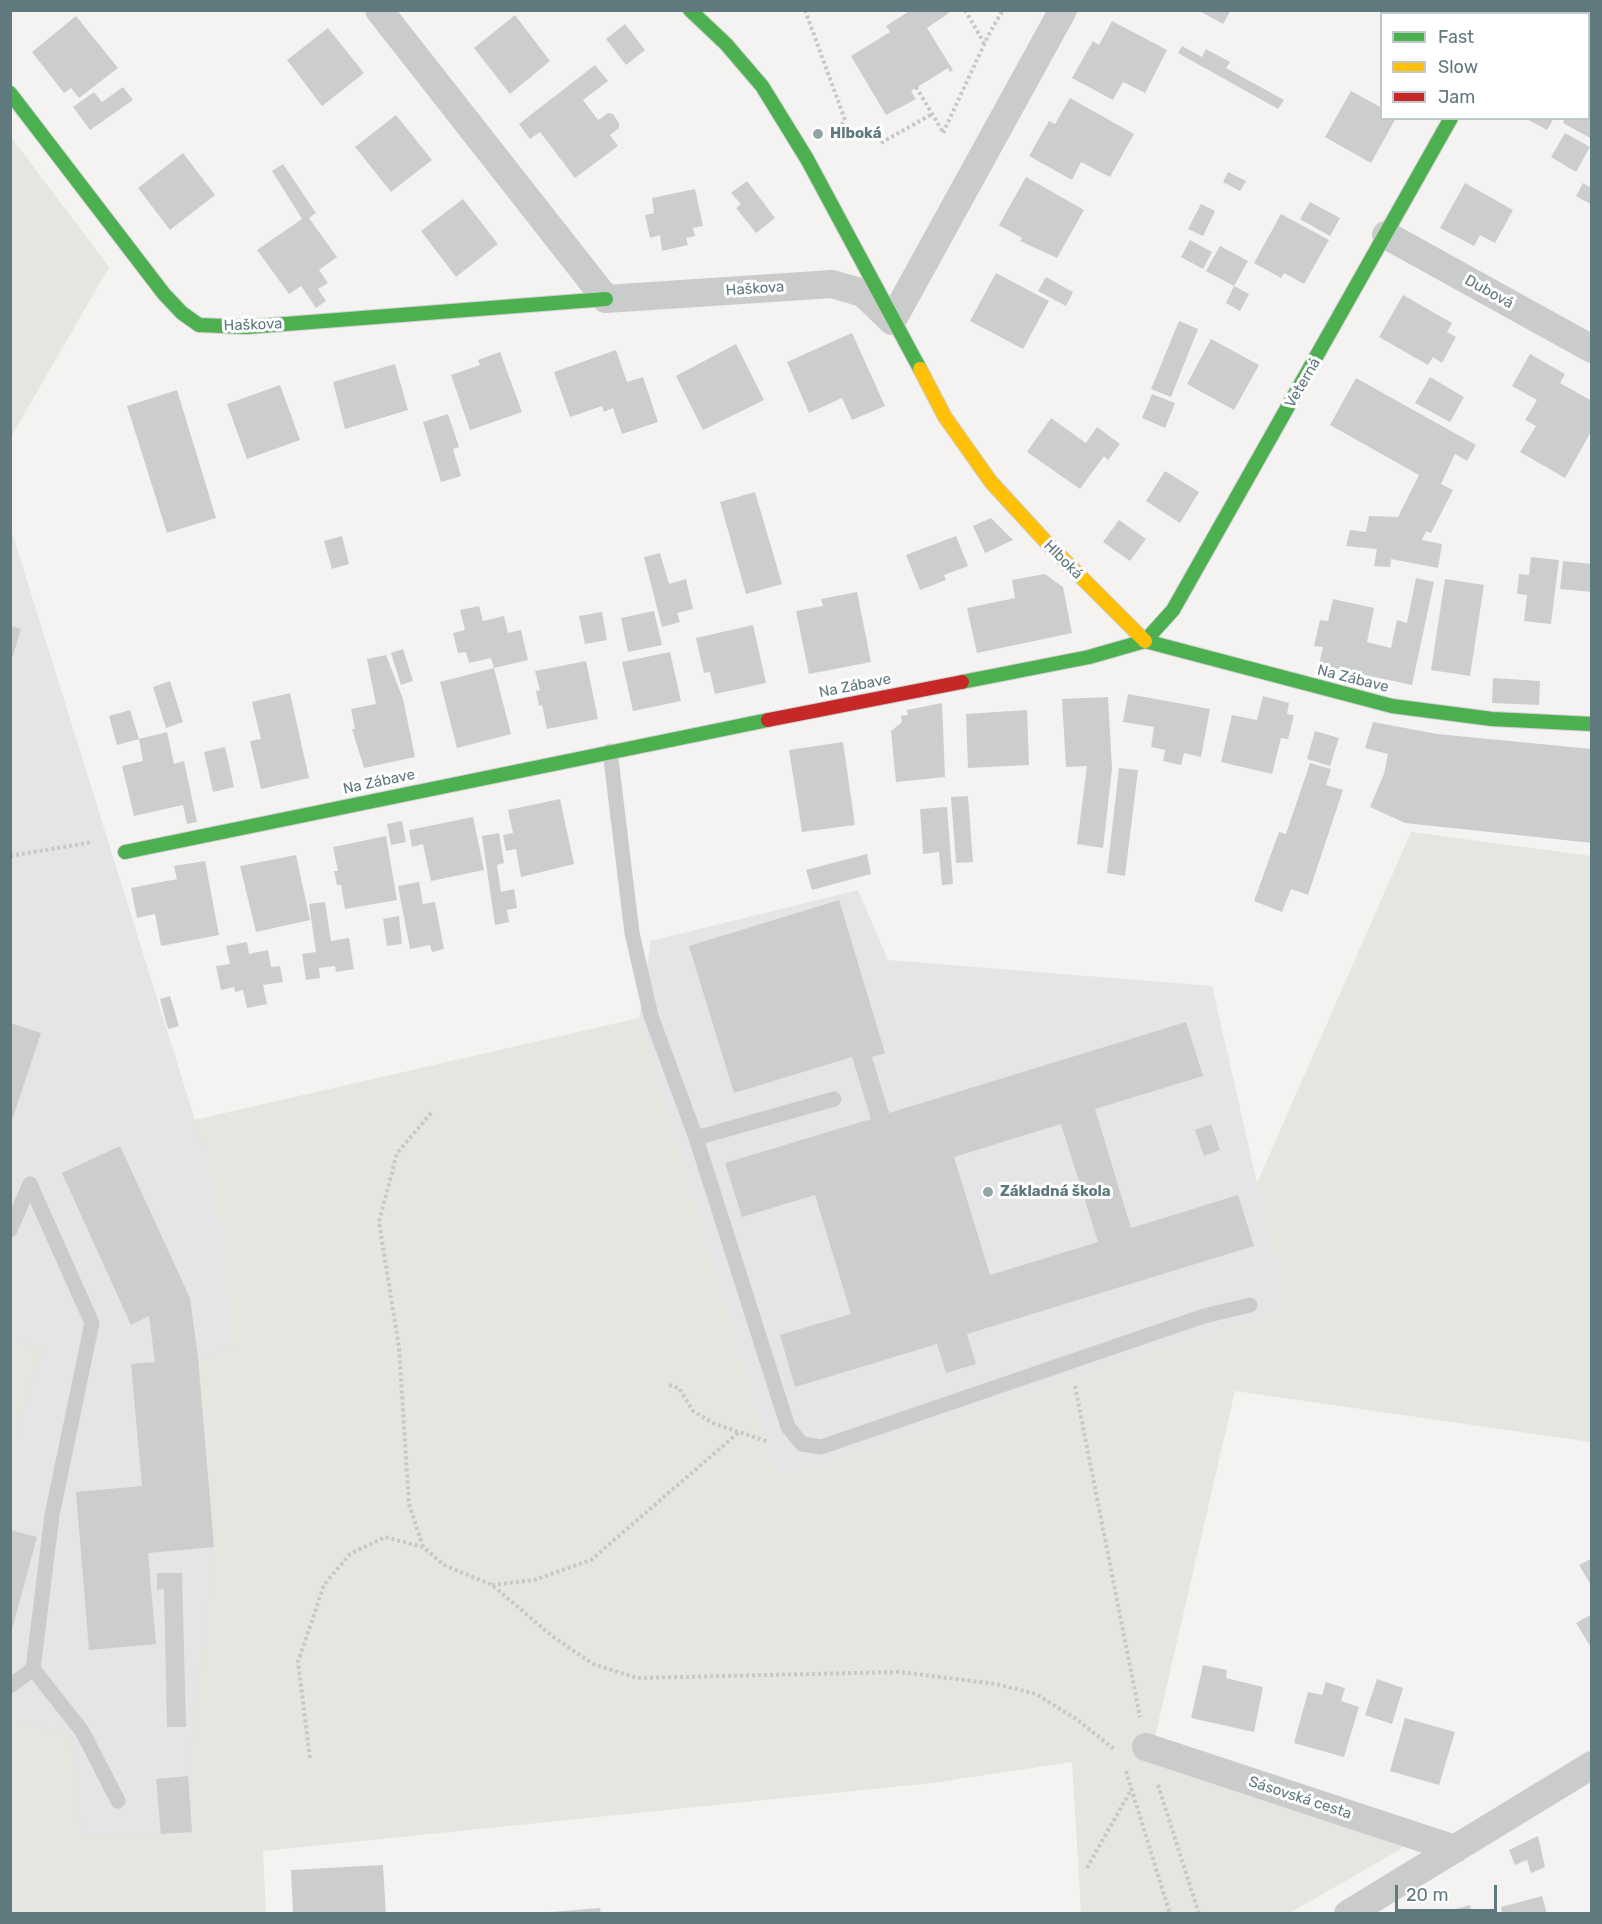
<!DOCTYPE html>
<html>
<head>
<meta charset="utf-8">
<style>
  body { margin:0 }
  #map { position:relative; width:1602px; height:1924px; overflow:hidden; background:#f4f3f2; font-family:Rubik,sans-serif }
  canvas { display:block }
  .frame { position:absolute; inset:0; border:12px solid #5f797e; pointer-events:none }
  .legend { position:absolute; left:1380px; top:12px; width:210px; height:108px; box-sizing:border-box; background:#fff; border:2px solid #bfc9cb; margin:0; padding:8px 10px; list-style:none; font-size:18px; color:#5f797e }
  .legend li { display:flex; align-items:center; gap:12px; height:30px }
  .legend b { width:30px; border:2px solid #bfc9cb }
  .scale { position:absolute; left:1395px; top:1885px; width:102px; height:27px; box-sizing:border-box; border:3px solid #5f797e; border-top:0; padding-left:8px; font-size:18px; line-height:21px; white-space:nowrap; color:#5f797e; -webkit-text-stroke:4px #fff; paint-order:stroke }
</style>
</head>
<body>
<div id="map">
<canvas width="1602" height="1924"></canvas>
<div class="frame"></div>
<ul class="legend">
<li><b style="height:8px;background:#4caf50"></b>Fast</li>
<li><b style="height:8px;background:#ffc107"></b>Slow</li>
<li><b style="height:8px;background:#c62828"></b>Jam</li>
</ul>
<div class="scale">20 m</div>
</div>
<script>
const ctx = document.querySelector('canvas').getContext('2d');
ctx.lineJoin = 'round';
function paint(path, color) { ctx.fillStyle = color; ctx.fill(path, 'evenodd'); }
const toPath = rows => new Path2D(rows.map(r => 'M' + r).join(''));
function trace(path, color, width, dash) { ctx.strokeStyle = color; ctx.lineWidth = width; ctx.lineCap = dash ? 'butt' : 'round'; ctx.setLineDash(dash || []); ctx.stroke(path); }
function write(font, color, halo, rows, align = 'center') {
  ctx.font = font + ' Rubik,sans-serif'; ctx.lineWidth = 6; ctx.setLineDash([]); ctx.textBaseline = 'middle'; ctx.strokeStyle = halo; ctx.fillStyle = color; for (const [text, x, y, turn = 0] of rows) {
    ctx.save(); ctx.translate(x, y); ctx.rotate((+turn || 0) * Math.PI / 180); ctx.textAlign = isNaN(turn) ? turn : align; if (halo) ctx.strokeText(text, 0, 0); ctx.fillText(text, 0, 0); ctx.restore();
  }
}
paint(toPath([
  [10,526,213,1178,247,1437,282,1772,263,1851,11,1879],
  [858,890,888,960,1212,986,1286,1309,1088,1371,777,1480,639,1018,651,941]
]), '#e4e5e4');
paint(toPath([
  [11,137,109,267,11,437],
  [1411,832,1591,856,1591,1442,1235,1391,1154,1741,1404,1847,1290,1913,1081,1913,1072,1762,932,1783,263,1851,266,1913,11,1913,10,1726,25,1720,71,1738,82,1836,192,1831,188,1776,214,1547,198,1358,235,1347,213,1178,194,1120,639,1018,777,1480,1088,1371,1286,1309,1257,1183],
  [11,1336,43,1350,11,1448]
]), '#e4e6df');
paint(toPath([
  [911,10,953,10,927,28,953,70,950,72,948,68,911,91,916,99,886,115,851,56,890,32,886,26],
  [1198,10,1231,10,1223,24],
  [1402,10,1455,10,1454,14,1403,14],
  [1574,10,1592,10,1592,20,1588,14],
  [515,15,550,61,510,94,474,48],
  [76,16,118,68,79,98,71,88,64,93,32,52],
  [1112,21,1167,50,1145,93,1123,82,1113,100,1072,78,1093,41,1099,45],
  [625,24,645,50,626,65,606,39],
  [328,28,364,73,322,106,287,60],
  [1182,46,1202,57,1206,49,1230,62,1226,68,1284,100,1278,109,1178,53],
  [595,65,608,81,583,100,598,120,608,113,613,114,619,123,619,128,610,135,618,146,575,178,540,132,530,139,519,124],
  [123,87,133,100,90,130,73,107,94,92,102,102],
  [1351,91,1382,108,1382,118,1396,118,1371,163,1325,137],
  [1588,96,1592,97,1592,139,1563,123,1565,118,1588,118],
  [1070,98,1134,134,1110,177,1081,162,1072,180,1029,156,1049,121,1055,124],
  [396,115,432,160,391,192,355,147],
  [1525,118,1554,118,1547,130],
  [1565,133,1590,147,1576,172,1551,157],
  [183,153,215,195,170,230,138,188],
  [283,164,316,213,309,218,337,257,319,270,328,283,318,289,326,301,316,308,301,286,289,294,257,250,302,219,272,171],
  [1228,172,1246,181,1240,191,1223,182],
  [1026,177,1084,210,1057,258,1020,241,1022,238,999,225],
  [747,181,775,218,756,233,736,208,741,204,731,193],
  [1465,183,1513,210,1495,243,1480,235,1474,246,1440,228],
  [1583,183,1589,187,1592,183,1592,205,1576,196],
  [695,189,703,226,693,228,695,236,686,238,688,245,662,251,660,235,650,238,645,215,654,213,652,198],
  [463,199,498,244,456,277,421,231],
  [1310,202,1340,218,1330,236,1300,219],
  [1201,204,1215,211,1203,236,1188,229],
  [1281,214,1329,240,1304,284,1284,273,1281,278,1254,263],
  [1190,240,1212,252,1203,269,1181,257],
  [1220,246,1248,261,1234,286,1206,271],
  [996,273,1049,301,1023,349,970,321],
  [1046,277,1073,292,1066,306,1038,291],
  [1234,286,1249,294,1240,311,1226,303],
  [1403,295,1452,323,1447,332,1456,337,1442,363,1433,357,1428,365,1379,337],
  [1179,321,1198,329,1171,397,1151,389],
  [852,333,885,406,852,420,842,398,809,413,787,362],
  [1211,339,1259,365,1234,410,1187,384],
  [736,344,764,400,703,430,676,376],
  [616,350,627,382,643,377,658,422,622,434,613,408,604,412,602,406,570,417,554,372],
  [500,352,522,412,470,430,451,375,480,365,478,360],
  [1530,354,1565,374,1560,383,1592,401,1592,430,1565,478,1520,452,1536,426,1525,420,1537,400,1512,386],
  [395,364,408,410,345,429,333,382],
  [1430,377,1464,397,1450,422,1415,403],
  [1356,378,1476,445,1467,461,1455,454,1441,484,1453,490,1431,533,1426,531,1422,540,1442,544,1438,568,1391,559,1390,567,1374,566,1377,549,1346,546,1350,530,1366,532,1369,516,1398,517,1419,475,1330,425],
  [280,385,300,440,247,459,227,404],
  [177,390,216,518,167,533,127,406],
  [1152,394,1175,403,1165,428,1142,418],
  [448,414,459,447,453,449,461,476,441,482,423,422],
  [1051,418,1086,443,1097,427,1120,444,1108,460,1104,456,1080,489,1027,452],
  [1165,471,1199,492,1180,523,1146,501],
  [755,492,782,584,746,594,720,502],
  [991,518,1013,540,985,553,973,526],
  [1119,520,1146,539,1130,561,1103,542],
  [342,536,349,564,332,569,324,541],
  [956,536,968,566,944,575,946,580,920,590,906,555],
  [660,553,669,584,686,579,693,609,677,613,680,622,662,627,644,557],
  [1531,557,1559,560,1551,624,1524,621,1527,595,1517,594,1519,574,1529,575],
  [1563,561,1592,564,1592,592,1560,589],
  [1045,574,1063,587,1072,633,977,653,967,608,1015,598,1012,580],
  [1416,578,1434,582,1412,685,1319,665,1323,647,1314,646,1320,620,1328,621,1333,599,1374,608,1367,642,1391,648,1397,620,1407,623],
  [1445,579,1484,585,1470,676,1431,670],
  [857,592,871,662,809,674,796,611,823,606,821,599],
  [479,606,483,621,504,616,508,633,521,630,528,660,494,668,491,658,469,663,466,652,458,653,453,633,465,630,460,610],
  [654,611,662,645,628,652,621,618],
  [602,612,607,640,585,644,579,616],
  [753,625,766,683,715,694,710,672,704,673,696,638],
  [10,626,21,629,11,662,10,662],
  [403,649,413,681,401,685,391,653],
  [670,652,681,701,633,711,622,662],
  [386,655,403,699,415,757,364,768,352,729,355,729,351,709,376,704,367,659],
  [586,661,598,719,547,729,542,705,539,706,536,691,540,690,535,671],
  [494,668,511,734,457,748,440,682],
  [1493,678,1540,681,1539,705,1492,703],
  [170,681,183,722,166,728,153,687],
  [290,693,309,778,261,789,250,741,261,739,252,702],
  [1128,694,1210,709,1201,757,1184,753,1181,765,1163,761,1165,750,1151,747,1154,727,1123,722],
  [1263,696,1289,703,1287,714,1294,715,1288,739,1281,738,1272,774,1221,762,1232,715,1257,720],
  [1108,697,1112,769,1103,848,1077,844,1087,766,1066,767,1062,699],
  [942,703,945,777,896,782,891,731,902,722,901,716,908,715,907,710],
  [130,710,139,739,167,732,174,764,184,761,197,822,187,824,183,805,134,816,122,766,143,761,139,739,117,745,109,716],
  [1027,710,1029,765,968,768,966,714],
  [1373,722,1437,734,1592,749,1592,843,1405,823,1370,807,1384,774,1388,754,1365,748],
  [1315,731,1339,738,1330,766,1307,759],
  [843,742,855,825,802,832,789,750],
  [225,747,234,787,213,792,204,752],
  [1310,763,1331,769,1326,785,1343,790,1308,895,1291,889,1282,912,1254,901,1279,832,1286,834],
  [1119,768,1138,770,1125,876,1107,873],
  [968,796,973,862,956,863,951,797],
  [560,799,574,864,521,877,516,849,506,851,503,835,513,833,508,810],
  [947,807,953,884,942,885,939,852,923,854,920,809],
  [473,817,484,870,431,881,423,844,412,847,409,830],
  [402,821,406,842,391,845,387,824],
  [499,833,504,863,497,865,501,892,514,889,517,908,507,910,509,922,495,925,482,836],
  [386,836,397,900,345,909,341,885,337,885,334,871,338,871,333,847],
  [867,854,871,874,812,890,806,870],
  [296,855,310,920,256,932,240,866],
  [205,861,219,935,161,946,155,914,137,918,131,888,177,879,174,866],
  [419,882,423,904,435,902,444,949,432,952,430,945,410,949,398,886],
  [839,900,885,1053,872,1057,889,1113,1186,1022,1203,1076,1095,1109,1131,1228,1238,1195,1254,1246,967,1334,976,1364,946,1373,937,1344,795,1387,780,1335,851,1314,815,1195,742,1217,725,1163,871,1119,852,1057,734,1093,689,946],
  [1061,1124,1098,1242,990,1275,954,1157],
  [325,902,331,941,349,938,354,969,336,972,335,966,319,968,320,978,306,980,302,954,316,952,309,904],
  [399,916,402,944,387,946,383,919],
  [247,942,249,954,268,950,271,967,280,966,283,982,263,985,267,1004,247,1008,243,990,235,992,234,987,221,990,216,966,230,964,226,946],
  [170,996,179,1026,168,1029,160,999],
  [10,1023,41,1033,11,1123,10,1123],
  [1211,1124,1220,1150,1204,1156,1195,1130],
  [120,1146,190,1298,198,1358,214,1547,148,1553,156,1644,89,1650,76,1492,142,1486,131,1364,155,1362,149,1316,131,1325,62,1173],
  [10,1530,37,1537,11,1633,10,1633],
  [1592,1558,1592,1587,1579,1565],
  [157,1573,182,1573,186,1727,167,1727,164,1589,157,1590],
  [1592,1614,1592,1649,1576,1623],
  [1203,1665,1227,1670,1226,1678,1263,1687,1254,1732,1191,1718],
  [1377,1679,1403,1688,1392,1724,1365,1715],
  [1326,1682,1345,1688,1341,1701,1359,1707,1344,1757,1294,1743,1308,1692,1322,1695],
  [1405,1718,1455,1732,1439,1785,1390,1771],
  [188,1776,192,1832,161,1834,156,1779],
  [1538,1836,1545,1867,1531,1873,1527,1860,1515,1865,1509,1850],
  [383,1865,386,1914,293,1914,291,1870],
  [1542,1896,1547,1914,1502,1914,1501,1907],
  [1470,1905,1472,1914,1441,1914,1441,1913],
  [600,1908,601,1914,551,1914,551,1912]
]), '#cccece');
const fast = toPath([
  [690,10,726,44,762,86,807,159,920,369],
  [10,93,164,294,182,313,199,325,247,327,606,299],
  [1145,641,1173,610,1451,118],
  [962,682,1089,657,1145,641,1392,706,1492,719,1592,724],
  [125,852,768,720]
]);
const slow = toPath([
  [920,369,945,417,991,482,1047,543,1145,641]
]);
const jam = toPath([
  [768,720,962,682]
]);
trace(fast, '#cfd0d0', 16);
trace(slow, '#cfd0d0', 16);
trace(jam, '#cfd0d0', 16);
trace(toPath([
  [805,10,845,120,834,137],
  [965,10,984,43],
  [916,87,943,132],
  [943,133,989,34,1003,10],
  [881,143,932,114],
  [10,856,93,842],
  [669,1385,679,1388,693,1411,715,1424,769,1442],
  [1075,1386,1140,1717],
  [423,1547,409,1504,399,1347,379,1222,397,1153,432,1112],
  [492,1585,534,1580,591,1560,739,1432],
  [310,1758,298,1662,324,1585,350,1554,385,1537,423,1547,444,1565,492,1585,552,1636,593,1664,637,1678,899,1672,996,1684,1036,1694,1076,1719,1114,1749],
  [1126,1771,1170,1914],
  [1158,1785,1199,1914],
  [1087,1868,1132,1788]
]), '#c7c8c8', 4, [3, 3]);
trace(toPath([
  [610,751,632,933,651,1016,696,1138,834,1099],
  [696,1138,788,1427,802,1444,821,1447,1204,1316,1250,1305],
  [10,1230,30,1184,92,1323,52,1515,33,1669,10,1686],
  [33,1669,82,1731,118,1801]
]), '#cacccc', 15);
trace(toPath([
  [379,10,606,299,832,284,863,293,892,321,1063,10],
  [1509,14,1511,10],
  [1386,235,1592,349],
  [1146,1747,1455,1849],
  [1348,1914,1592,1765]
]), '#cacccc', 28);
trace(fast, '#4caf50', 14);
trace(slow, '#ffc107', 14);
trace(jam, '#c62828', 14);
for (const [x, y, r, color] of [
  [818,134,6,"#93a4a7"],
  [988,1192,6,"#93a4a7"]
]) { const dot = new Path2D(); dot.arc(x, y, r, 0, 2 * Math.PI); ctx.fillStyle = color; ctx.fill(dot); trace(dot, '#fff', 2); }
write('bold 15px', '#5f797e', '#fff', [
  ["Hlboká",830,134],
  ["Základná škola",1000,1192]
], 'left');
write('15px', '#5f797e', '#fff', [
  ["Haškova",755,289,-4],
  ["Dubová",1489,292,29],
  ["Haškova",253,325,-2],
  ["Veterná",1303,383,-60],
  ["Hlboká",1063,560,45],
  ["Na Zábave",1353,679,14],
  ["Na Zábave",855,686,-11],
  ["Na Zábave",379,782,-12],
  ["Sásovská cesta",1300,1798,18]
]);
</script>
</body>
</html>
